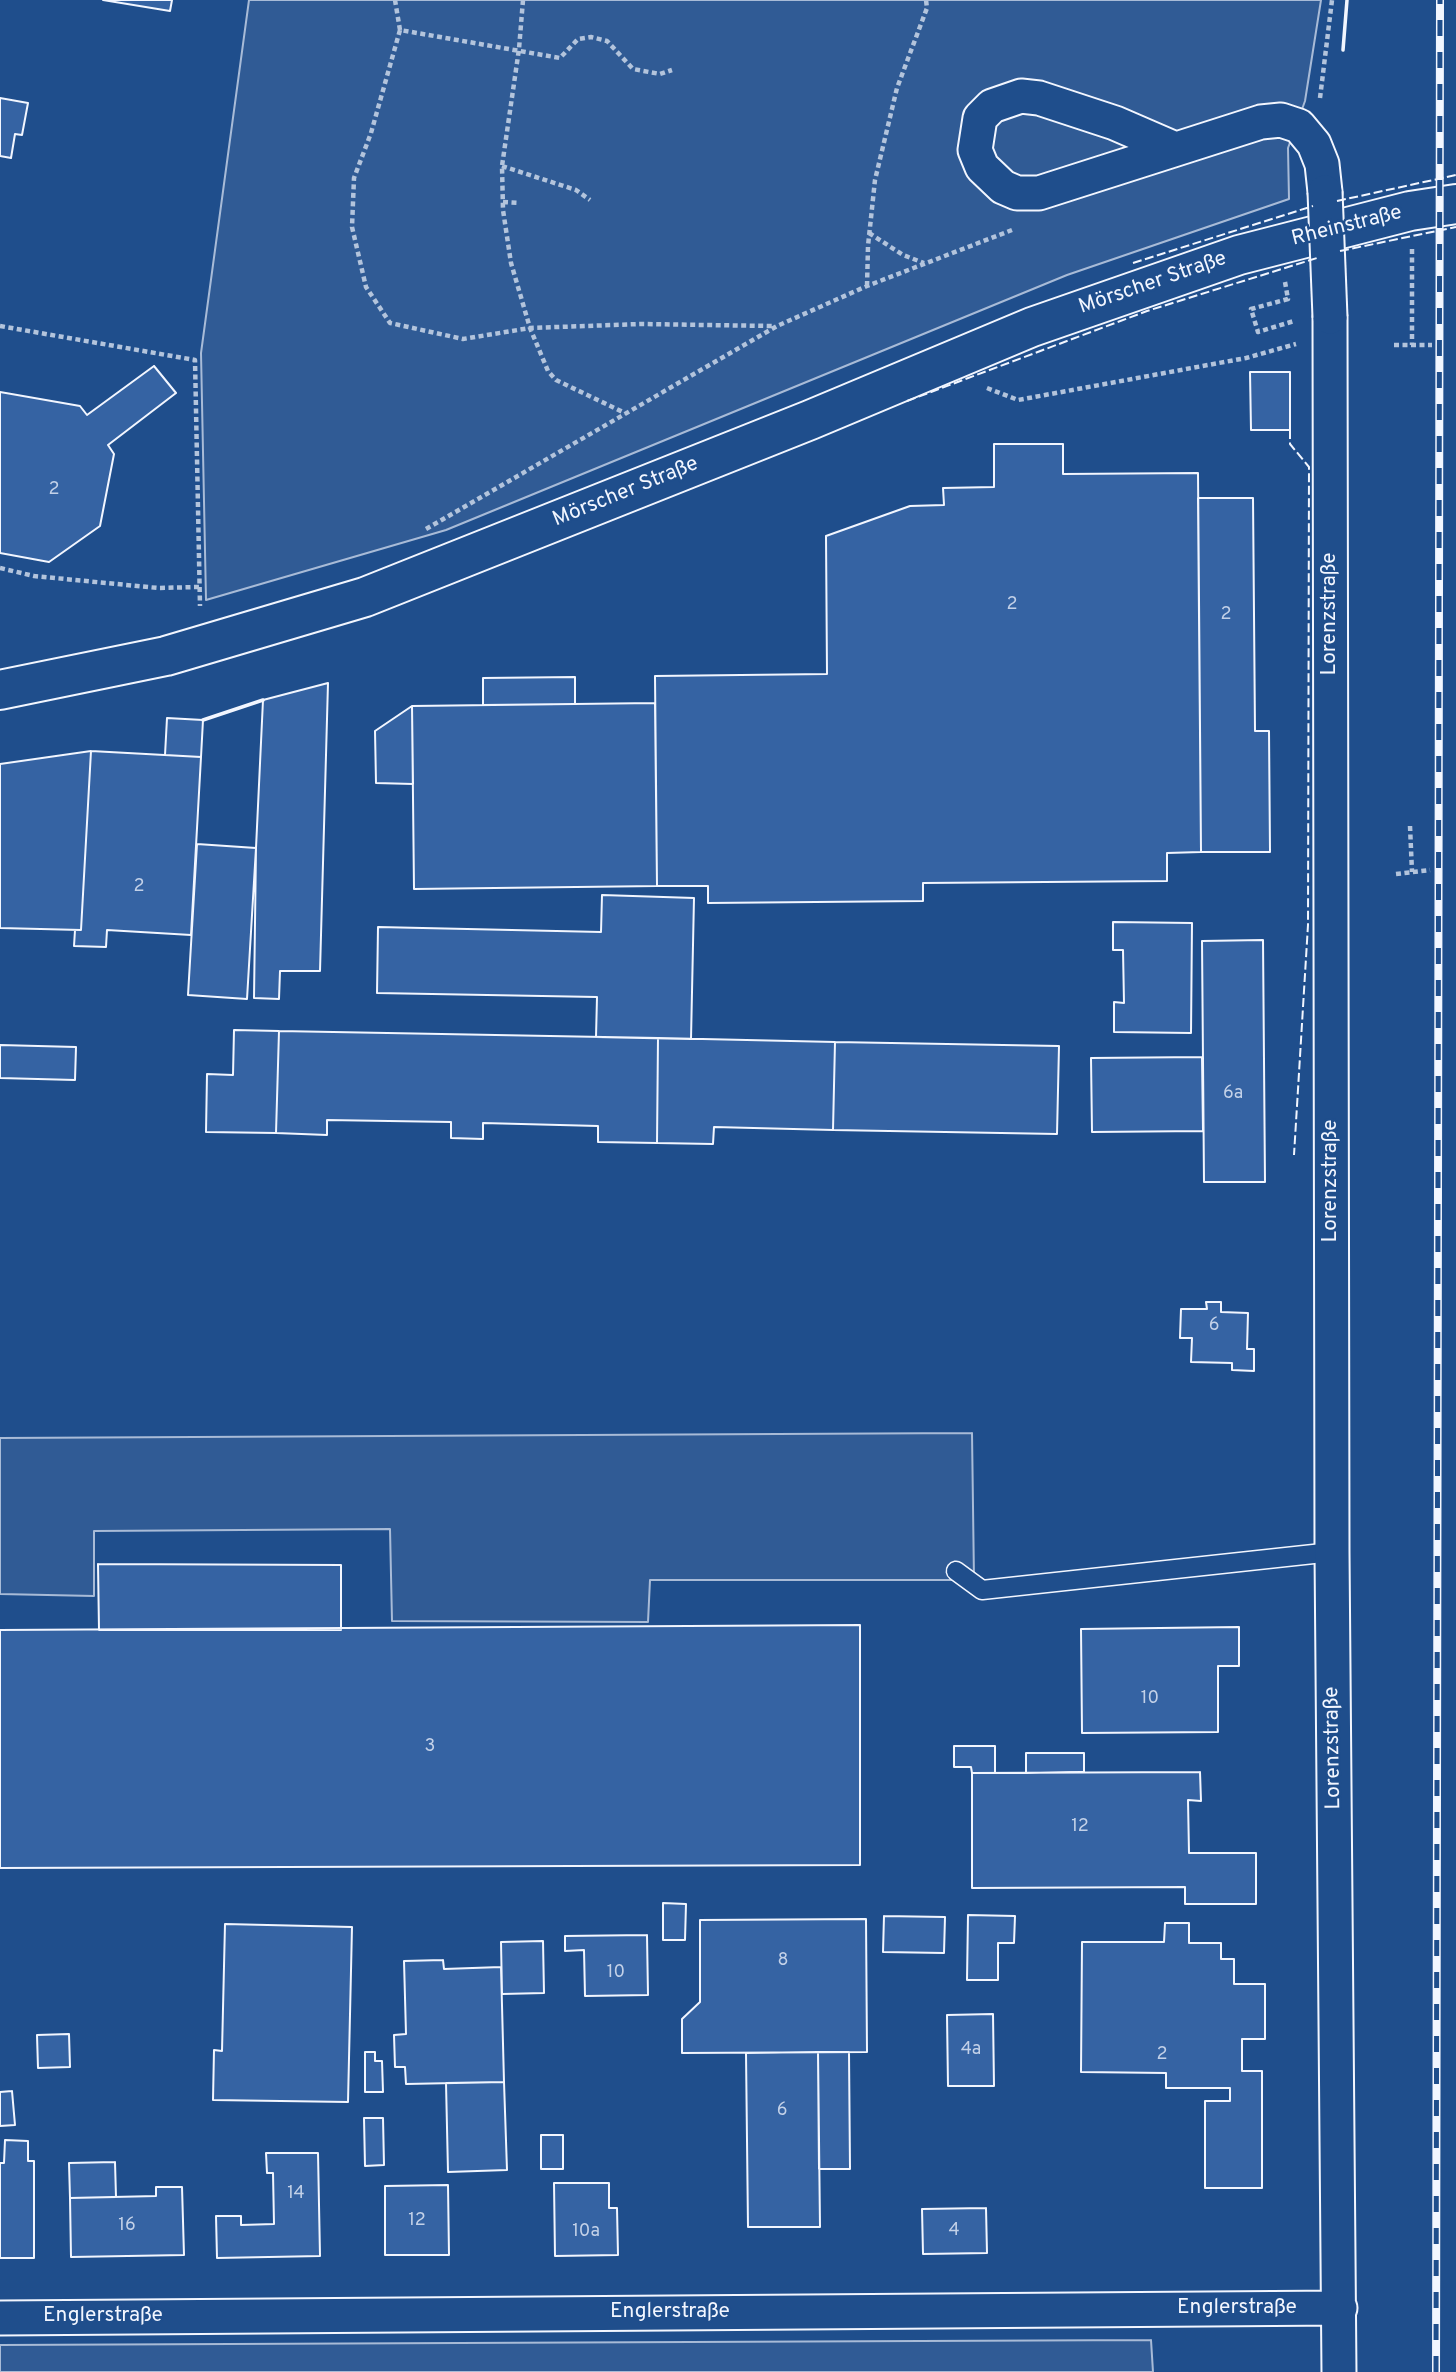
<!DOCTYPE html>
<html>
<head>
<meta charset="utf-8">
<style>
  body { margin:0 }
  canvas { display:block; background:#1f4e8c }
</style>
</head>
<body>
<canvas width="1456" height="2372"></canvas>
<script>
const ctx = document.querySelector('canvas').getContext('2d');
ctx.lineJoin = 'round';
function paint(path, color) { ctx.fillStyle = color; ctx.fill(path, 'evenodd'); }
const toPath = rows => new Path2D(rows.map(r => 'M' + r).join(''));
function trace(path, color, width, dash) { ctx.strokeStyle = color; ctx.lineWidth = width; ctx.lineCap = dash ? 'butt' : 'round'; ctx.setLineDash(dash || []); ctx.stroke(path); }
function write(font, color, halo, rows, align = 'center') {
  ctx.font = font + ' Overpass,sans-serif'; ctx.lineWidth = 5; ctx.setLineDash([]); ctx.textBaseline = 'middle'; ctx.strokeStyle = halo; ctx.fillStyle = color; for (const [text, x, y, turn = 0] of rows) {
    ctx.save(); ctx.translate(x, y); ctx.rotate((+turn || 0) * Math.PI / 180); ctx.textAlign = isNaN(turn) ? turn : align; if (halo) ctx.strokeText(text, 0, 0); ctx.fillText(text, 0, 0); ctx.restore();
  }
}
const built = toPath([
  [249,0,1321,0,1305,101,1288,148,1289,199,1067,275,446,530,206,600,201,353,249,0],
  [972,1433,974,1580,650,1580,648,1622,392,1621,390,1529,94,1531,94,1596,0,1594,0,1438,972,1433],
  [1151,2340,1153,2372,0,2372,0,2345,1151,2340]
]);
paint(built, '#305b95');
trace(built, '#a8bbd7', 2);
const building = toPath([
  [103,0,172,0,170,11,103,0],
  [0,98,28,103,22,135,15,134,11,158,0,156,0,98],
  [154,366,176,393,108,445,114,454,100,526,49,562,0,553,0,392,80,406,87,415,154,366],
  [1250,372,1290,372,1290,430,1251,430,1250,372],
  [994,444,1063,444,1063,474,1198,473,1201,852,1167,853,1167,881,923,883,923,901,708,903,708,886,657,886,655,676,827,674,826,536,910,506,944,505,943,488,994,487,994,444],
  [1198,498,1253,498,1255,731,1269,731,1270,852,1201,852,1198,498],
  [575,677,575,704,483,705,483,678,575,677],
  [328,683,320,971,280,971,279,999,254,998,256,848,263,700,328,683],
  [655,703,657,886,414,889,412,706,655,703],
  [412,706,413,784,376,783,375,731,412,706],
  [167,718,203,720,201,757,165,755,167,718],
  [91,751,81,930,0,928,0,764,91,751],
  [91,751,201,757,191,935,107,930,106,947,74,946,75,930,81,930,91,751],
  [197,844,256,848,247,999,188,995,197,844],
  [602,895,694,898,691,1039,596,1037,597,997,377,993,378,927,601,932,602,895],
  [1113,922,1192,923,1191,1033,1114,1032,1114,1002,1124,1003,1123,950,1113,950,1113,922],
  [1263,940,1265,1182,1204,1182,1202,941,1263,940],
  [234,1030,279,1031,276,1133,206,1132,207,1074,233,1075,234,1030],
  [279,1031,658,1038,657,1143,598,1142,598,1126,483,1123,483,1139,451,1138,451,1122,327,1120,327,1135,276,1133,279,1031],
  [658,1038,835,1042,833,1130,714,1127,713,1144,657,1143,658,1038],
  [835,1042,1059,1046,1057,1134,833,1130,835,1042],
  [0,1045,76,1047,75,1080,0,1078,0,1045],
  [1202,1057,1203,1131,1092,1132,1091,1058,1202,1057],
  [1206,1302,1221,1302,1221,1312,1248,1313,1247,1349,1254,1349,1254,1371,1232,1370,1232,1363,1191,1362,1192,1338,1180,1338,1181,1309,1207,1309,1206,1302],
  [98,1564,341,1565,341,1630,99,1630,98,1564],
  [860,1625,860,1865,0,1868,0,1630,860,1625],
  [1239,1627,1239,1666,1218,1666,1218,1732,1082,1733,1081,1629,1239,1627],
  [954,1746,995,1746,995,1773,972,1773,971,1767,954,1767,954,1746],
  [1026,1753,1084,1753,1084,1772,1026,1773,1026,1753],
  [1200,1772,1201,1801,1188,1800,1189,1853,1256,1853,1256,1904,1185,1904,1185,1887,972,1888,972,1773,1200,1772],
  [663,1903,686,1904,685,1940,663,1940,663,1903],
  [968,1915,1015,1916,1014,1943,998,1943,998,1980,967,1980,968,1915],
  [884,1916,945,1917,944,1953,883,1952,884,1916],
  [866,1919,867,2052,682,2053,682,2019,700,2002,700,1920,866,1919],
  [1165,1923,1189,1923,1189,1943,1221,1943,1221,1959,1234,1959,1234,1984,1265,1984,1265,2039,1242,2039,1242,2071,1262,2071,1262,2188,1205,2188,1205,2101,1230,2101,1230,2088,1166,2088,1166,2073,1081,2072,1082,1942,1164,1942,1165,1923],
  [225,1924,352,1927,348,2102,213,2100,214,2050,222,2051,225,1924],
  [647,1935,648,1995,585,1996,584,1950,565,1951,565,1936,647,1935],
  [543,1941,544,1993,502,1994,501,1942,543,1941],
  [443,1960,444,1969,501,1967,504,2082,406,2084,405,2067,395,2067,394,2035,406,2034,404,1961,443,1960],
  [993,2014,994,2086,948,2086,947,2015,993,2014],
  [69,2034,70,2067,38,2068,37,2035,69,2034],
  [365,2052,375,2052,375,2061,382,2061,383,2092,365,2092,365,2052],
  [818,2052,849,2052,850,2169,819,2169,818,2052],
  [818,2052,820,2227,748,2227,746,2053,818,2052],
  [504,2082,507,2170,448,2172,446,2083,504,2082],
  [12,2091,15,2125,0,2126,0,2092,12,2091],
  [364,2118,383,2118,384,2165,365,2166,364,2118],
  [541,2135,563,2135,563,2169,541,2169,541,2135],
  [5,2140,28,2141,28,2161,34,2161,34,2258,0,2258,0,2163,4,2163,5,2140],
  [266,2153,318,2153,320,2256,217,2258,216,2216,241,2216,241,2225,274,2224,273,2173,267,2173,266,2153],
  [115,2162,116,2197,70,2198,69,2163,115,2162],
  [554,2183,609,2183,609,2208,617,2208,618,2255,555,2256,554,2183],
  [448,2185,449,2255,385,2255,385,2186,448,2185],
  [156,2187,182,2187,184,2255,71,2257,70,2198,156,2196,156,2187],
  [986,2208,987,2253,923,2254,922,2209,986,2208]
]);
paint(building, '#3563a3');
trace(building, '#f2f6ff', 2);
const lane = toPath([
  [956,1571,982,1590,1332,1552]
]);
const street = toPath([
  [1175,149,1115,123,1039,98,1021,96,992,106,980,118,975,150,982,167,1003,187,1017,193,1039,193,1261,122,1281,120,1299,126,1314,144,1322,164,1325,192],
  [1330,317,1332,1552,1339,2372],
  [0,2318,1340,2308]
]);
const secondary = toPath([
  [0,690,166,656,365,597,810,420,1032,327,1239,255,1410,211,1456,204]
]);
trace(lane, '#f2f6ff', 21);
trace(street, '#f2f6ff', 37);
trace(secondary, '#f2f6ff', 42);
trace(toPath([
  [395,0,400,30,560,58,578,39,591,37,607,41,633,69,660,74,672,70],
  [523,0,519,49,502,166,503,210,511,263,530,328,640,324,774,326],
  [400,30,371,133,354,178,352,227,366,287,390,323,463,339,530,328,548,371,556,380,625,413],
  [1320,98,1332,0],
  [502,166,576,190,590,200],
  [503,202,520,203],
  [869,233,903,255,924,263],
  [1412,249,1412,345],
  [1285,282,1288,299,1251,309,1258,332,1294,321],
  [867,286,868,246,875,180,897,88,927,8,926,0],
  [0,326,195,360,200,606],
  [1394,345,1432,345],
  [987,388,1018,400,1246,358,1296,344],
  [426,529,777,326,867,286,1012,230],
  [0,568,34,576,158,588,199,587],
  [1410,826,1412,872],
  [1396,874,1430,870]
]), '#b3c4dc', 4.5, [5, 3.5]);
trace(lane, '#1f4e8c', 18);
trace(street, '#1f4e8c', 33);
trace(secondary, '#1f4e8c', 38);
const rail = toPath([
  [1436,2372,1440,0]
]);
trace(rail, '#f2f6ff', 8);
trace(rail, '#1f4e8c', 5, [16]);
const streetBridge = toPath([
  [1325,192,1330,317]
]);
trace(streetBridge, '#f2f6ff', 37, []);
trace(streetBridge, '#1f4e8c', 33);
trace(toPath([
  [1337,201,1456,175],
  [1340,251,1456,227],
  [1133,263,1313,206],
  [907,401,1147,311,1317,258],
  [1290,430,1290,444,1309,467,1308,925,1294,1155]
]), '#f2f6ff', 2, [9, 3.5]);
trace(toPath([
  [1343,50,1347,0],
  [203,720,263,700]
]), '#f2f6ff', 3.5);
write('18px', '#c3d1e8', null, [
  ["2",54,490],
  ["2",1012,605],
  ["2",1226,615],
  ["2",139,887],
  ["6a",1233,1094],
  ["6",1214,1326],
  ["10",1150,1699],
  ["3",430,1747],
  ["12",1080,1827],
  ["8",783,1961],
  ["10",616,1973],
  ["4a",971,2050],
  ["2",1162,2055],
  ["6",782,2111],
  ["14",296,2194],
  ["12",417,2221],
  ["16",127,2226],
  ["4",954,2231],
  ["10a",586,2232]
]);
write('21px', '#f2f6ff', '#1f4e8c', [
  ["Rheinstraße",1347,227,-14],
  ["Mörscher Straße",1153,284,-19],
  ["Mörscher Straße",626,493,-22],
  ["Lorenzstraße",1331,614,-90],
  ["Lorenzstraße",1332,1181,-90],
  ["Lorenzstraße",1334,1748,-91],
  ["Englerstraße",1237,2309],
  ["Englerstraße",670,2313],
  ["Englerstraße",103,2317]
]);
</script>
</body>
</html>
